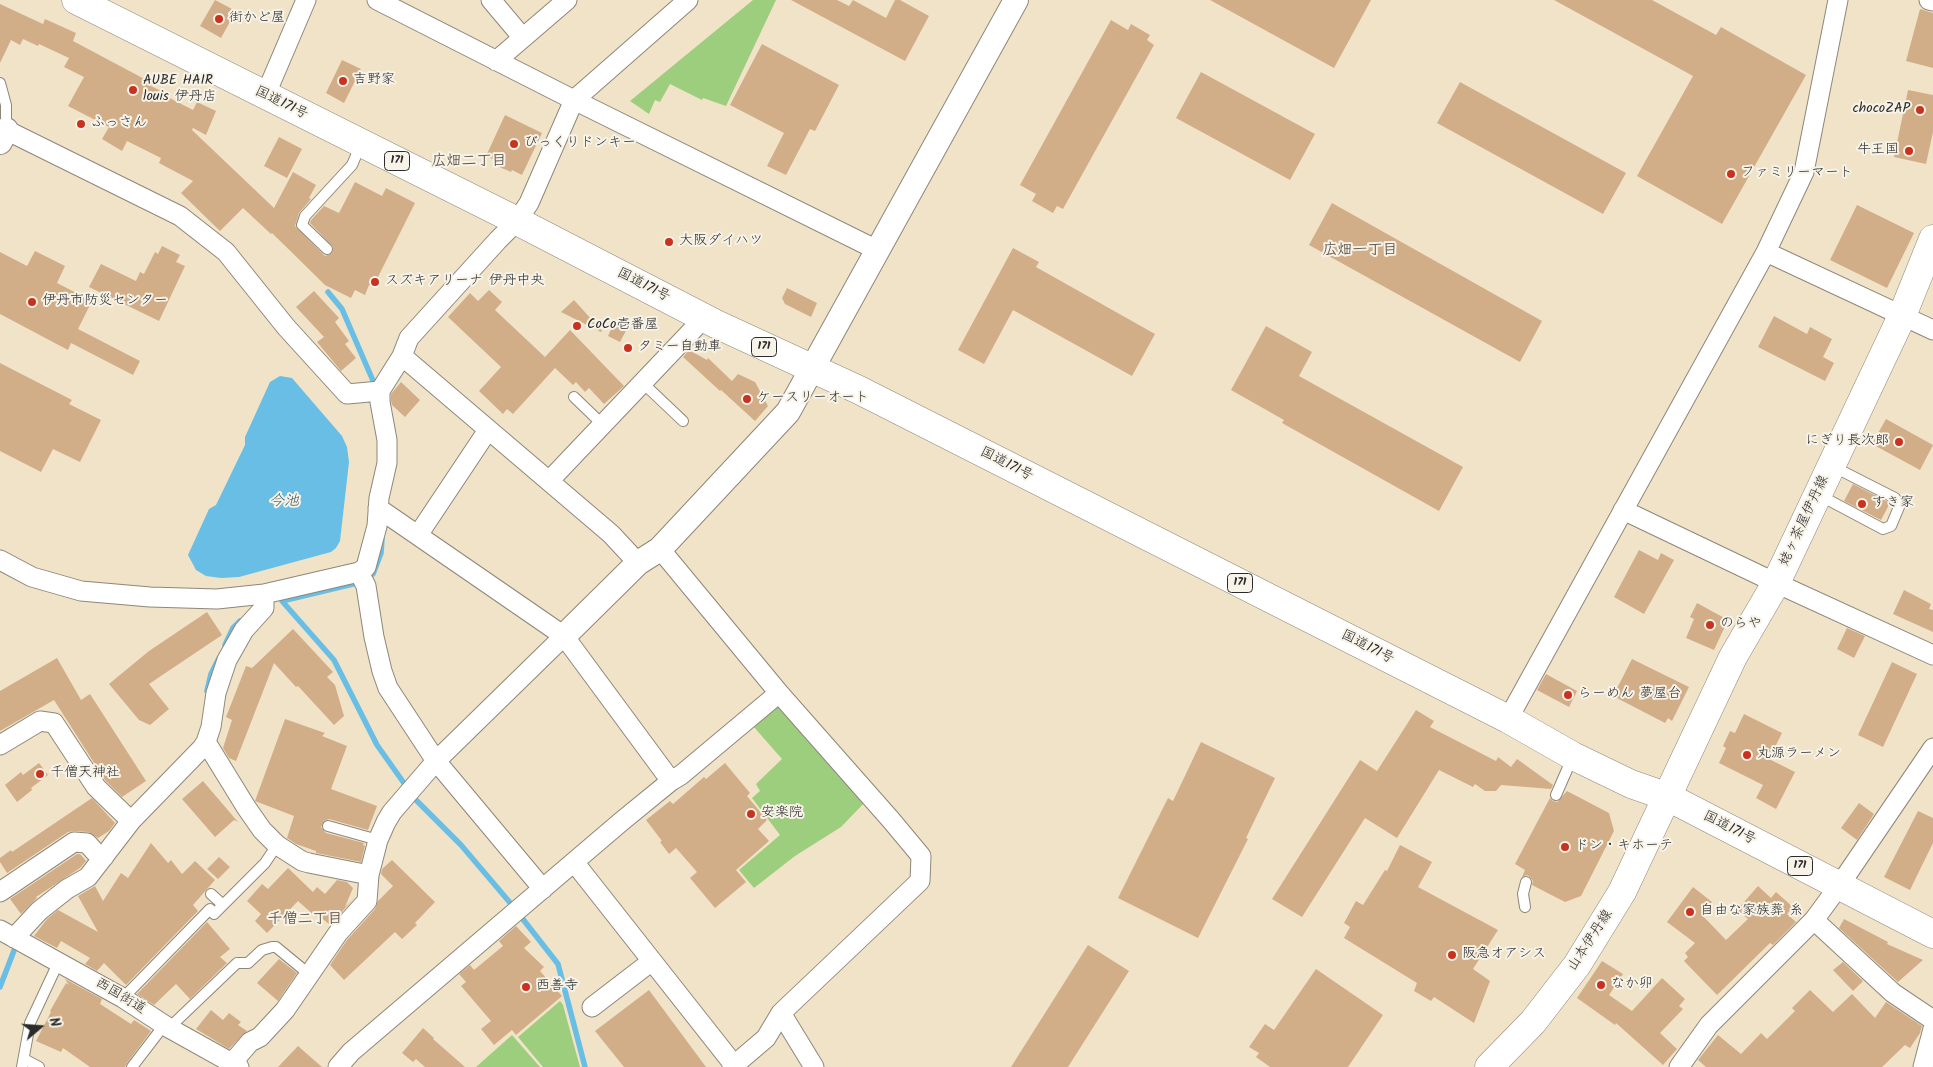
<!DOCTYPE html>
<html>
<head>
<meta charset="utf-8">
<style>
  body { margin:0 }
  #map { position:relative; width:1933px; height:1067px; overflow:hidden; background:#f1e3c8; font-family:Kalam,sans-serif }
  canvas { display:block }
  .north { position:absolute; left:15px; top:1002px; width:50px; height:50px; -webkit-text-stroke:4px #f7f3e8; paint-order:stroke; rotate:72deg; font-size:14px; font-weight:700; line-height:20px; text-align:center; color:#2b2b2b }
  .north::after { content:''; display:block; margin:auto; width:18px; height:22px; background:#2b2b2b; clip-path:polygon(50% 0,100% 100%,50% 72%,0 100%) }
</style>
</head>
<body>
<div id="map">
<canvas width="1933" height="1067"></canvas>
<div class="north">N</div>
</div>
<script>
const ctx = document.querySelector('canvas').getContext('2d');
ctx.lineJoin = 'round';
function paint(path, color) { ctx.fillStyle = color; ctx.fill(path, 'evenodd'); }
const toPath = rows => new Path2D(rows.map(r => 'M' + r).join(''));
function trace(path, color, width, dash) { ctx.strokeStyle = color; ctx.lineWidth = width; ctx.lineCap = dash ? 'butt' : 'round'; ctx.setLineDash(dash || []); ctx.stroke(path); }
function write(font, color, halo, rows, align = 'center') {
  ctx.font = font + ' Kalam,"Klee One",sans-serif'; ctx.lineWidth = 4; ctx.setLineDash([]); ctx.textBaseline = 'middle'; ctx.strokeStyle = halo; ctx.fillStyle = color; for (const [text, x, y, turn = 0] of rows) {
    ctx.save(); ctx.translate(x, y); ctx.rotate((+turn || 0) * Math.PI / 180); ctx.textAlign = isNaN(turn) ? turn : align; if (halo) ctx.strokeText(text, 0, 0); ctx.fillText(text, 0, 0); ctx.restore();
  }
}
paint(toPath([
  [753,0,776,0,726,106,703,98,702,100,670,84,660,102,655,100,649,114,630,101],
  [776,707,785,707,867,800,841,827,795,856,754,888,739,870,780,835,752,798,760,791,756,784,782,759,753,726],
  [560,1001,563,1005,580,1067,543,1067,518,1037],
  [512,1035,540,1067,476,1067]
]), '#9dce7e');
paint(toPath([
  [280,376,292,378,342,436,347,447,349,462,340,541,336,548,331,552,239,577,221,578,206,576,196,570,188,555,209,509,216,505,245,445,245,437,270,382]
]), '#68bee5');
trace(toPath([
  [328,292,342,309,374,383],
  [382,539,381,553,373,574,353,584,282,601,334,660,377,745,406,786],
  [225,645,233,628,240,621],
  [207,691,211,674,219,658],
  [416,800,461,845,512,905],
  [522,918,558,964,585,1067],
  [0,987,15,948]
]), '#68bee5', 5.5);
paint(toPath([
  [215,0,236,11,221,38,200,26],
  [791,0,837,0,849,6,853,0,886,18,895,0,900,0,929,16,905,61],
  [1210,0,1371,0,1334,68],
  [1554,0,1652,0,1716,35,1721,27,1806,75,1722,224,1637,176,1693,76],
  [0,4,43,24,45,19,76,33,73,41,152,83,151,86,161,91,160,93,193,110,197,102,216,111,206,135,193,128,192,130,274,208,293,172,316,185,309,198,311,199,299,213,295,226,325,256,332,253,333,247,310,223,311,220,324,206,339,213,355,182,382,196,386,188,415,203,373,287,369,285,365,295,355,290,351,298,325,285,272,233,271,234,243,208,220,231,181,193,193,181,159,163,161,158,127,141,122,151,102,139,109,127,68,106,84,77,64,67,69,58,39,44,38,46,23,39,20,45,11,40,0,63],
  [1920,9,1933,13,1933,68,1906,61],
  [1111,20,1128,30,1131,24,1150,35,1147,40,1154,45,1063,209,1057,206,1053,213,1032,201,1036,194,1020,185],
  [762,44,839,85,815,131,810,129,786,175,767,166,784,133,730,105],
  [342,60,361,69,344,103,326,93],
  [1201,72,1315,134,1290,180,1176,118],
  [1460,82,1626,173,1603,214,1437,123],
  [1908,90,1933,95,1933,132,1926,164,1894,157],
  [505,115,542,133,522,175,512,170,511,172,497,166,499,162,486,156],
  [279,137,302,149,287,178,264,166],
  [1332,203,1542,321,1520,362,1309,245],
  [1857,205,1914,233,1887,288,1830,260],
  [162,246,180,255,176,262,185,266,159,321,89,287,101,264,136,281,140,272,144,274,155,252,158,254],
  [1013,248,1039,262,1036,267,1155,334,1132,376,1013,310,984,364,958,350],
  [35,251,65,266,57,283,92,301,78,329,140,361,133,375,71,343,68,350,0,314,0,252,27,266],
  [787,288,817,303,811,317,785,304,782,298],
  [489,290,502,302,495,310,545,357,570,330,624,386,604,404,589,388,585,392,576,382,573,385,555,368,513,414,507,409,503,414,479,391,501,367,448,317,470,293,478,301],
  [314,291,339,318,335,322,349,341,345,344,356,358,341,371,317,342,324,337,296,307],
  [574,300,602,331,601,332,561,312],
  [1774,316,1807,334,1810,327,1832,339,1823,357,1834,363,1825,381,1758,347],
  [615,321,628,327,620,342,608,336],
  [1266,326,1312,352,1299,376,1463,467,1439,511,1282,423,1284,420,1231,390],
  [689,350,707,360,708,358,732,381,738,374,755,382,768,406,755,421,721,390,720,391,683,357],
  [0,363,72,400,69,404,101,420,80,462,53,449,41,472,0,451],
  [401,382,420,400,405,417,392,405,391,401,391,394],
  [1886,419,1933,445,1920,470,1872,444],
  [1853,484,1890,503,1881,520,1844,501],
  [1639,550,1658,560,1661,553,1674,560,1644,614,1614,597],
  [1904,590,1931,604,1929,609,1933,610,1933,632,1893,614],
  [1697,603,1728,620,1714,650,1686,638,1694,619,1690,617],
  [207,612,222,635,149,684,169,709,150,725,139,720,109,684,149,651],
  [1847,628,1865,636,1854,658,1837,649],
  [293,629,333,672,327,677,335,685,344,716,334,725,298,686,296,687,274,663,236,761,229,758,223,748,232,720,226,717,246,666,252,668],
  [57,658,81,700,90,694,146,781,122,797,105,780,54,700,0,731,0,691],
  [1632,659,1689,687,1672,721,1668,718,1665,723,1613,696],
  [1892,662,1917,674,1883,747,1858,735],
  [1546,674,1577,691,1569,707,1537,690],
  [1416,710,1434,721,1430,727,1496,761,1498,757,1511,767,1517,759,1553,785,1551,789,1501,785,1496,791,1485,791,1475,784,1473,787,1439,770,1397,838,1365,818,1302,917,1272,899,1360,760,1377,771],
  [1744,714,1782,733,1769,759,1795,772,1776,809,1756,798,1763,785,1719,763,1726,748,1723,746,1730,731,1735,733],
  [285,719,325,733,322,736,347,746,331,789,377,806,368,830,329,819,324,821,321,827,326,833,364,843,363,845,365,846,361,862,316,853,316,851,296,844,287,838,294,816,255,801],
  [1201,742,1275,778,1246,838,1248,839,1198,938,1118,898,1168,798,1173,801],
  [39,763,48,775,31,788,32,790,17,802,5,785,21,772,23,775],
  [725,763,750,793,747,796,767,820,758,829,769,841,736,870,746,882,715,908,690,878,697,872,676,848,669,854,660,842,662,841,646,820,670,801,673,804,704,777,706,779],
  [203,781,238,822,234,820,215,837,182,799],
  [1567,791,1609,813,1614,831,1581,896,1565,902,1532,885,1533,881,1530,877,1527,875,1522,877,1525,870,1515,864,1550,798,1553,801,1557,802],
  [92,798,115,823,109,831,98,838,88,832,75,831,68,832,7,873,0,862,0,858,11,850,12,852],
  [1859,803,1874,814,1857,840,1841,828],
  [1918,811,1933,818,1933,843,1910,890,1884,877],
  [151,843,168,863,171,860,182,874,195,861,215,880,193,905,198,911,126,985,104,963,97,971,85,964,90,958,61,941,57,948,34,936,47,919,58,910,98,932,78,896,95,886,103,901,121,873,128,878],
  [1400,845,1432,862,1418,887,1498,930,1473,969,1490,981,1474,1023,1434,997,1431,1001,1414,991,1417,983,1344,938,1350,927,1344,923,1356,901,1363,905,1385,870,1387,871],
  [77,854,80,854,86,861,80,868,36,897,37,898,21,914,10,899],
  [219,857,230,867,218,879,207,869],
  [392,860,435,902,415,923,417,925,402,939,395,932,344,980,330,965,347,940,375,909,378,901,393,886,381,874,382,869],
  [288,868,313,892,317,887,325,894,337,880,347,882,353,888,345,907,356,896,330,925,318,915,316,917,298,901,267,933,255,921,261,914,247,901,262,884,268,889],
  [1758,886,1771,898,1776,892,1793,907,1787,914,1796,922,1773,945,1770,943,1717,995,1684,961,1688,957,1685,953,1695,943,1667,922,1693,887,1712,902,1702,915,1726,940,1748,919,1737,910],
  [1844,919,1888,942,1887,944,1923,960,1898,982,1839,928],
  [207,922,230,949,220,957,227,963,190,999,176,984,154,1005,137,994],
  [516,926,531,942,524,948,544,967,540,971,562,996,516,1035,512,1030,494,1045,481,1029,491,1021,461,986,466,982,459,974,470,965,474,970,503,946,499,941],
  [1088,945,1129,971,1068,1067,1011,1067],
  [279,959,297,973,278,1001,257,983],
  [1602,961,1623,974,1609,995,1632,1011,1662,978,1685,999,1679,1006,1683,1009,1660,1033,1677,1049,1663,1065,1616,1023,1615,1025,1577,998],
  [1843,962,1863,981,1853,991,1833,970],
  [1316,969,1383,1015,1348,1067,1270,1067,1256,1057,1259,1053,1249,1047,1265,1024,1274,1030],
  [65,979,102,999,100,1004,131,1024,134,1020,151,1031,127,1063,125,1067,90,1067,63,1048,61,1052,36,1041,51,1012,50,1011,66,983,69,985],
  [649,990,706,1067,624,1067,595,1031],
  [1810,990,1833,1012,1852,994,1875,1018,1886,1002,1922,1026,1920,1033,1910,1048,1905,1045,1882,1067,1706,1067,1698,1060,1718,1035,1741,1054,1761,1033,1767,1039,1795,1011,1792,1008],
  [211,1010,223,1020,229,1013,241,1022,238,1025,247,1031,229,1049,196,1029],
  [423,1028,434,1038,433,1039,465,1067,425,1067,416,1059,413,1062,402,1053],
  [298,1046,322,1067,278,1067]
]), '#d2ae88');
const service = toPath([
  [0,83,6,105,6,130],
  [327,249,302,225,305,216,352,165,361,144],
  [643,383,683,421],
  [574,397,602,424],
  [1819,495,1883,529,1891,526,1899,507,1895,498,1832,466],
  [1556,795,1573,756],
  [328,826,378,840],
  [211,894,223,905],
  [1525,907,1523,894,1526,882],
  [123,998,210,909,214,914,265,863,277,845],
  [169,1028,237,963,248,963,262,950,272,947,276,947,310,975],
  [24,1059,39,1067],
  [22,1067,30,1023,59,961],
  [132,1067,165,1024]
]);
const minor = toPath([
  [377,0,574,100,877,250],
  [491,0,523,38],
  [1929,0,1933,1],
  [496,61,567,0],
  [265,96,306,0],
  [6,130,180,216,226,252,286,327,347,394,380,391],
  [1766,252,1933,330],
  [402,356,611,534,638,563],
  [549,481,704,318],
  [378,508,564,636,671,781],
  [1623,510,1776,583,1933,655],
  [418,535,488,430],
  [660,549,779,693,891,820,921,856,920,881,781,1013,766,1038,732,1067],
  [0,560,32,577,81,591,150,597,217,599,264,594,359,572,366,567,377,526,379,498,387,463,387,440,380,402,380,391,402,356,409,338,498,240,517,221,529,203,574,100,688,0],
  [359,572,366,586,374,637,382,671,388,688,436,761,543,889],
  [264,594,264,608,244,630,227,660,216,693,211,727,206,742,246,807,262,830,277,845,302,861,309,863,369,875],
  [1508,719,1766,252,1804,172,1838,0],
  [0,745,40,721,54,723,96,787,131,821],
  [574,862,734,1065],
  [0,892,74,842,87,843,95,852,104,857],
  [1814,920,1893,993,1933,1020],
  [0,930,123,998,169,1028,239,1067],
  [14,938,39,911,67,889,88,877,131,821,202,748,206,742],
  [592,1007,652,961],
  [781,1013,814,1067],
  [232,1063,250,1042,260,1037,285,1010,338,933,367,901,369,875,378,840,386,822,392,812,436,761,564,636],
  [338,1067,351,1052,622,821,671,781,681,775,779,693],
  [1679,1067,1709,1025,1814,920,1839,886,1933,748],
  [1923,1067,1933,1029]
]);
const tertiary = toPath([
  [0,142,6,130],
  [564,636,638,563,660,549,788,412,1016,0]
]);
const secondary = toPath([
  [1489,1067,1533,1022,1577,965,1622,892,1733,657,1776,583,1902,316,1933,239]
]);
const trunk = toPath([
  [76,0,517,221,716,324,859,390,1508,719,1573,756,1631,784,1668,797,1933,934]
]);
trace(service, '#8e877a', 12);
trace(minor, '#8e877a', 21);
trace(tertiary, '#8e877a', 26);
trace(secondary, '#8e877a', 29);
trace(trunk, '#8e877a', 29);
trace(service, '#fff', 10);
trace(minor, '#fff', 19);
trace(tertiary, '#fff', 24);
trace(secondary, '#fff', 28);
trace(trunk, '#fff', 28);
for (const [x, y, r, color] of [
  [219,19,5,"#c8321e"],
  [343,81,5,"#c8321e"],
  [133,90,5,"#c8321e"],
  [1920,110,5,"#c8321e"],
  [81,124,5,"#c8321e"],
  [514,144,5,"#c8321e"],
  [1909,151,5,"#c8321e"],
  [1731,174,5,"#c8321e"],
  [669,242,5,"#c8321e"],
  [375,282,5,"#c8321e"],
  [32,302,5,"#c8321e"],
  [577,326,5,"#c8321e"],
  [628,348,5,"#c8321e"],
  [747,399,5,"#c8321e"],
  [1899,442,5,"#c8321e"],
  [1862,504,5,"#c8321e"],
  [1710,625,5,"#c8321e"],
  [1568,695,5,"#c8321e"],
  [1747,755,5,"#c8321e"],
  [40,774,5,"#c8321e"],
  [751,814,5,"#c8321e"],
  [1565,847,5,"#c8321e"],
  [1690,912,5,"#c8321e"],
  [1452,955,5,"#c8321e"],
  [1601,985,5,"#c8321e"],
  [526,987,5,"#c8321e"]
]) { const dot = new Path2D(); dot.arc(x, y, r, 0, 2 * Math.PI); ctx.fillStyle = color; ctx.fill(dot); trace(dot, '#f7f3e8', 2); }
for (const [x, y, w] of [
  [397,161,25],
  [764,347,25],
  [1240,583,25],
  [1800,866,25]
]) { const box = new Path2D(); box.roundRect(x - w / 2, y - 9.5, w, 19, 4); ctx.fillStyle = '#f7f3e8'; ctx.fill(box); trace(box, '#2b2b2b', 1); }
write('bold 12px', '#2b2b2b', null, [
  ["171",397,161],
  ["171",764,347],
  ["171",1240,583],
  ["171",1800,866]
]);
write('14px', '#2b2b2b', '#f7f3e8', [
  ["街かど屋",229,19],
  ["吉野家",353,81],
  ["AUBE HAIR",143,82],
  ["louis 伊丹店",143,98],
  ["chocoZAP",1910,110,"right"],
  ["ふっさん",91,124],
  ["びっくりドンキー",524,144],
  ["牛王国",1899,151,"right"],
  ["ファミリーマート",1741,174],
  ["大阪ダイハツ",679,242],
  ["スズキアリーナ 伊丹中央",385,282],
  ["伊丹市防災センター",42,302],
  ["CoCo壱番屋",587,326],
  ["タミー自動車",638,348],
  ["ケースリーオート",757,399],
  ["にぎり長次郎",1889,442,"right"],
  ["すき家",1872,504],
  ["のらや",1720,625],
  ["らーめん 夢屋台",1578,695],
  ["丸源ラーメン",1757,755],
  ["千僧天神社",50,774],
  ["安楽院",761,814],
  ["ドン・キホーテ",1575,847],
  ["自由な家族葬 糸",1700,912],
  ["阪急オアシス",1462,955],
  ["なか卯",1611,985],
  ["西善寺",536,987]
], 'left');
write('14px', '#2b2b2b', '#f7f3e8', [
  ["国道171号",281,104,26],
  ["国道171号",643,286,27],
  ["国道171号",1006,465,27],
  ["姥ヶ茶屋伊丹線",1805,521,-65],
  ["国道171号",1367,648,27],
  ["国道171号",1729,829,27],
  ["山本伊丹線",1591,941,-57],
  ["西国街道",120,997,31]
]);
write('bold 15px', '#65594c', '#f7f3e8', [
  ["広畑二丁目",469,162],
  ["広畑一丁目",1360,251],
  ["千僧二丁目",305,920]
]);
write('italic 15px', '#3d5763', '#f7f3e8', [
  ["今池",284,502]
]);
</script>
</body>
</html>
